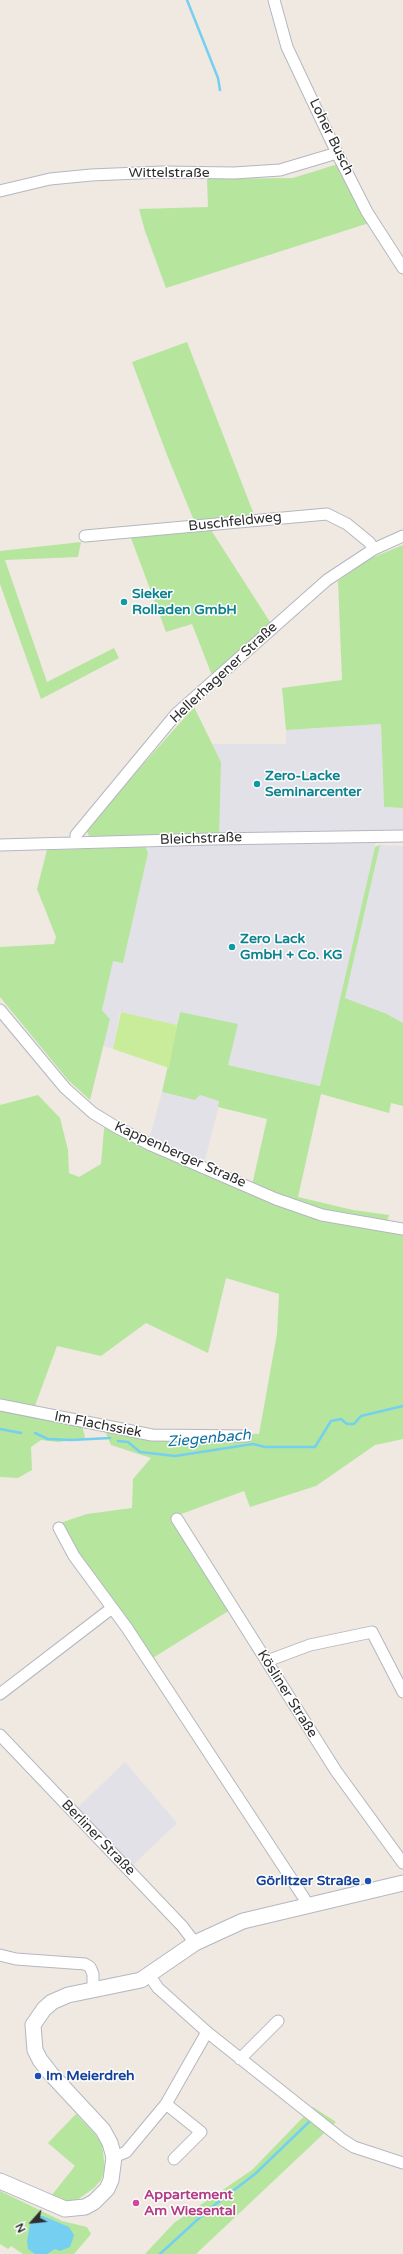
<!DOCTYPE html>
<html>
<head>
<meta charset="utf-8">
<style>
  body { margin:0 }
  #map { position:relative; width:403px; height:2254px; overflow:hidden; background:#efe9e1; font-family:"Varela Round",sans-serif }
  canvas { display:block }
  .north { position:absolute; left:12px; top:2202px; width:40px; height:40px; -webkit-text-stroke:3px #fff; paint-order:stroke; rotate:243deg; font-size:11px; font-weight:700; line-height:16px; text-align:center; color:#2e2e2e }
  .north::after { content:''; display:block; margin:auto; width:14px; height:18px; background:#2e2e2e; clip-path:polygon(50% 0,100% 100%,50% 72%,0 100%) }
</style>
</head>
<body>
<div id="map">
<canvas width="403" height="2254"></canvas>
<div class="north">N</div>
</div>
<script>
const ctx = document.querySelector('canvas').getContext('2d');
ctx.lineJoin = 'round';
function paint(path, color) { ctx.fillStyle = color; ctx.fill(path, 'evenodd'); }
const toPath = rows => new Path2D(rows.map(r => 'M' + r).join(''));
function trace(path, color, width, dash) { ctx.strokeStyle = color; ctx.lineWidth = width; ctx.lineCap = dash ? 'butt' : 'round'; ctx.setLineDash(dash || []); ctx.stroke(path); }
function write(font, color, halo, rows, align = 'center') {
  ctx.font = font + ' "Varela Round",sans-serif'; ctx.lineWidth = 3; ctx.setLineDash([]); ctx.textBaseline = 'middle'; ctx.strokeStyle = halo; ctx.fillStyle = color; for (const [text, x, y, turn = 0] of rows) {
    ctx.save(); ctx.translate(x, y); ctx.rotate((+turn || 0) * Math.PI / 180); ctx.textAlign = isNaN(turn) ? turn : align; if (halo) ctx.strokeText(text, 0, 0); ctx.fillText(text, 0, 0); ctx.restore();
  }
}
paint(toPath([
  [381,724,384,807,403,808,403,835,375,834,375,847,321,1086,228,1065,179,1012,177,1025,120,1012,113,1049,103,1046,110,1019,102,1010,113,960,123,962,148,853,146,837,221,762,212,744,286,744,286,730],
  [380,845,403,846,403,1023,387,1014,345,998],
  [162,1092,195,1100,200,1095,220,1101,204,1164,149,1140],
  [125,1762,177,1823,131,1867,76,1809]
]), '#e3e1e8');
paint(toPath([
  [338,164,369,223,166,288,145,231,139,209,208,207,207,179,293,178],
  [187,342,255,517,195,523,167,455,132,362],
  [211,530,272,625,213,678,192,624,166,632,131,538],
  [81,542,78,557,5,560,47,682,114,648,119,658,41,699,0,584,0,551],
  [403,545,403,808,384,807,381,724,286,730,282,688,342,680,338,581,369,559],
  [194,707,221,762,219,836,95,838,89,836,87,831,92,822],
  [380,845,345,998,387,1014,403,1023,403,1106,391,1103,389,1113,321,1094,298,1197,353,1210,389,1215,387,1222,403,1225,403,1439,375,1445,316,1486,250,1507,244,1491,173,1517,230,1610,151,1659,93,1577,60,1523,87,1514,132,1508,133,1479,151,1458,111,1445,102,1424,122,1431,259,1434,277,1334,279,1294,226,1278,208,1353,146,1323,101,1356,57,1346,36,1403,34,1414,81,1420,85,1438,58,1442,41,1440,31,1447,32,1470,18,1478,0,1477,0,1105,38,1095,60,1118,68,1150,69,1173,79,1177,101,1164,105,1118,115,1125,252,1185,267,1119,218,1107,219,1101,200,1095,195,1100,162,1092,180,1012,238,1024,228,1065,320,1086,375,847],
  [146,847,148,853,123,963,113,961,102,1010,110,1019,90,1100,68,1080,0,997,0,947,54,944,56,937,37,889,47,850],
  [313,2107,336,2122,196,2254,145,2254,174,2223,252,2170],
  [76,2114,95,2134,102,2144,105,2169,101,2180,94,2188,77,2200,66,2201,51,2196,75,2166,48,2143],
  [0,2191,62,2221,87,2227,91,2234,74,2254,23,2254,11,2246,8,2249,0,2244]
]), '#b6e59e');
paint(toPath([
  [121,1012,177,1025,169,1068,113,1049]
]), '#c9ec9a');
paint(toPath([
  [37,2216,43,2216,69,2227,74,2235,70,2247,60,2251,55,2249,47,2254,35,2254,28,2249,27,2241,30,2225]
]), '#75cff0');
trace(toPath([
  [187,0,218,78,220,90],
  [0,1429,21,1433],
  [35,1433,48,1439,71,1440,110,1438],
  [118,1441,128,1442,140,1452,175,1456,253,1444,265,1447,315,1447,331,1421,341,1419,347,1424,354,1424,361,1416,403,1406],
  [160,2254,208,2210,255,2174,310,2121]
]), '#75cff0', 2.5);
const minor = toPath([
  [274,0,287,47,337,153,367,212,403,268],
  [0,191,50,179,91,175,162,172,234,173,280,170,337,153],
  [85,536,327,514,347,524,369,542,374,549],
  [76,843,76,835,177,713,327,580,374,549,403,536],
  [0,845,212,839,403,836],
  [0,1010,65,1088,93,1113,116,1127,151,1145,276,1199,322,1215,403,1229],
  [0,1405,152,1435,246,1436],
  [177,1519,336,1771,403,1863],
  [59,1528,74,1556,127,1628,304,1898,307,1906],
  [267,1661,310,1645,372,1632,403,1692],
  [0,1694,112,1608],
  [0,1735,182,1926,195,1943],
  [0,1955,16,1959,85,1964,90,1967,93,1974,93,1989],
  [149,1975,158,1988,207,2032,343,2140,354,2147,403,2163],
  [240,2059,278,2021],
  [166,2104,201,2132,174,2159],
  [114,2157,126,2152,166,2104,207,2032]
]);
const secondary = toPath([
  [0,2181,65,2209,85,2207,94,2202,107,2189,111,2180,114,2157,110,2143,103,2130,51,2074,40,2060,35,2050,33,2025,44,2009,52,2002,68,1995,141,1980,195,1943,243,1921,403,1883]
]);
trace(minor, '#b4b7c1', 13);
trace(secondary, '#b4b7c1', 17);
trace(minor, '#fff', 11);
trace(secondary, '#fff', 15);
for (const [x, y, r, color] of [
  [124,602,4,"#0f9aa8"],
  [257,784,4,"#0f9aa8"],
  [232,947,4,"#0f9aa8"],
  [368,1881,4,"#1a4fb4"],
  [38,2076,4,"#1a4fb4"],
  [136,2203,4,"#d1479c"]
]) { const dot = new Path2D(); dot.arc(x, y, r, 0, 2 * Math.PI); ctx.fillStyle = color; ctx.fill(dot); trace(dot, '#fff', 1.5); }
write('14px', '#2e2e2e', '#fff', [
  ["Loher Busch",331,137,64],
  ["Wittelstraße",169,173],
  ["Buschfeldweg",235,522,-6],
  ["Hellerhagener Straße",224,673,-43],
  ["Bleichstraße",201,839,-2],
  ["Kappenberger Straße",180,1155,24],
  ["Im Flachssiek",98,1425,11],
  ["Kösliner Straße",287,1694,58],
  ["Berliner Straße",98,1838,46]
]);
write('bold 14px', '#0d838f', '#fff', [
  ["Sieker",132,594],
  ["Rolladen GmbH",132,610],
  ["Zero-Lacke",265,776],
  ["Seminarcenter",265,792],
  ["Zero Lack",240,939],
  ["GmbH + Co. KG",240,955]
], 'left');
write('bold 14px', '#164399', '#fff', [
  ["Görlitzer Straße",360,1881],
  ["Im Meierdreh",46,2076,"left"]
], 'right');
write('bold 14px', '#b23c85', '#fff', [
  ["Appartement",144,2195],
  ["Am Wiesental",144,2211]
], 'left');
write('italic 15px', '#0d6fa3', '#fff', [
  ["Ziegenbach",209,1439,-5]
]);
</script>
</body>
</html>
